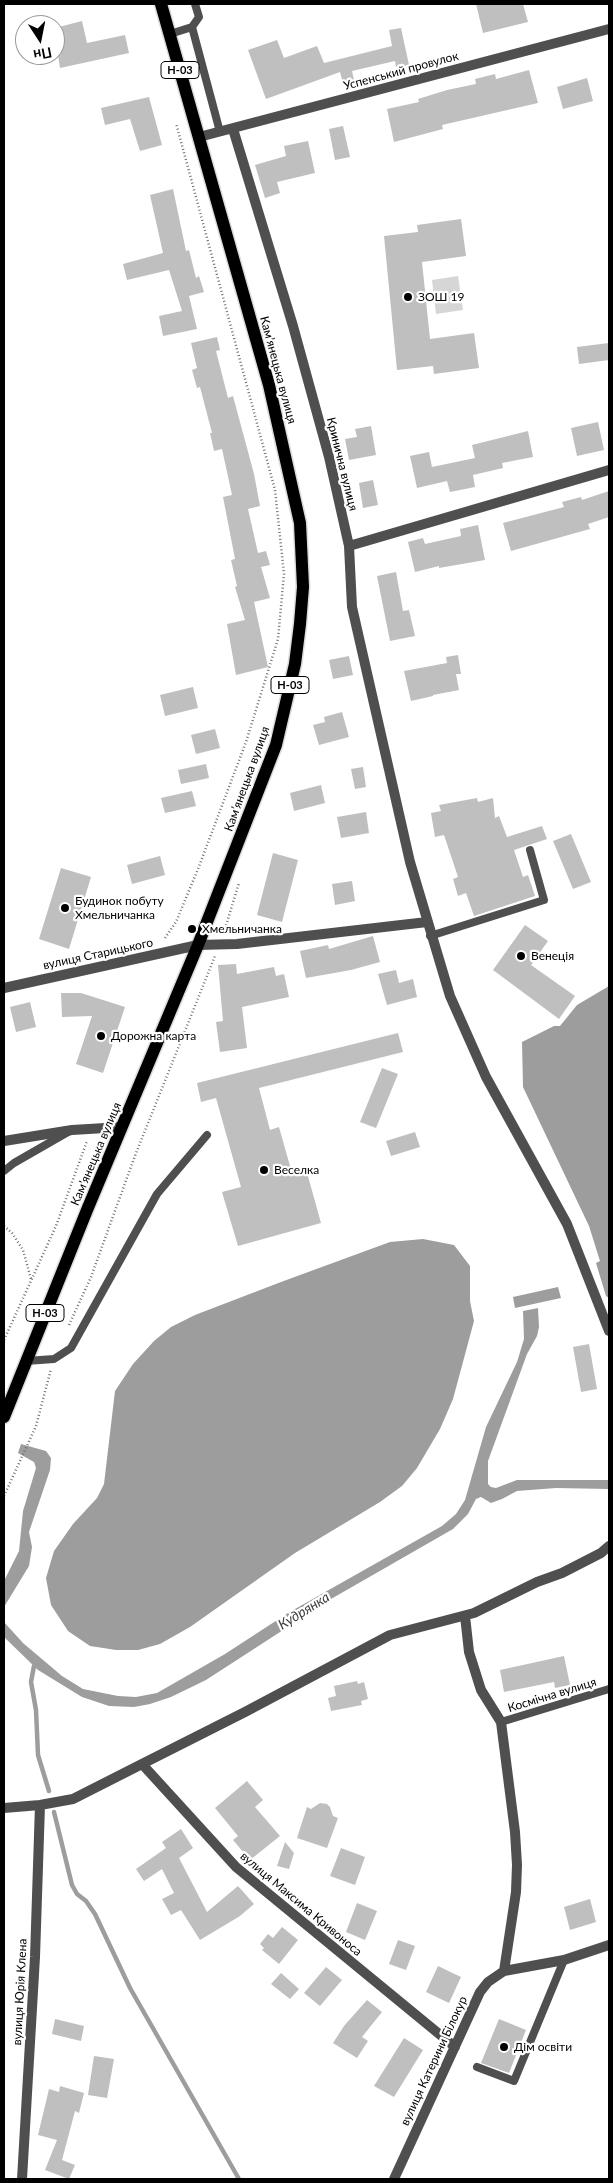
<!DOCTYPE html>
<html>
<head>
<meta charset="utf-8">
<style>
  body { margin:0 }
  #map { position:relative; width:613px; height:2183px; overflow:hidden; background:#fff; font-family:Lato,sans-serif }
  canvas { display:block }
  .frame { position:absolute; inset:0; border:5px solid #000; pointer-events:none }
  .north { position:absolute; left:15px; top:15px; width:50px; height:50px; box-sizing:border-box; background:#fff; border:1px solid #999; border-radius:50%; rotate:169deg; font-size:14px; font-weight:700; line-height:20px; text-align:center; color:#000 }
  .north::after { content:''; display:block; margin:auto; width:18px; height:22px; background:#000; clip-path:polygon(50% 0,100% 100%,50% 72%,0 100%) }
</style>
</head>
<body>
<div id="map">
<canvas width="613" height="2183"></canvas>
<div class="frame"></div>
<div class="north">Пн</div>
</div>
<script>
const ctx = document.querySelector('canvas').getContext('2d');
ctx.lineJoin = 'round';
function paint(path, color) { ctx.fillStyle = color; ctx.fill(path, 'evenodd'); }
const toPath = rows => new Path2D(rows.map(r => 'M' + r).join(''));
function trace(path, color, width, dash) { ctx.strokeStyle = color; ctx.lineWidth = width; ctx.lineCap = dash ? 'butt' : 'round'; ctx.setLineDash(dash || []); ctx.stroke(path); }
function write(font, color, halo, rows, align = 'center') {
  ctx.font = font + ' Lato,sans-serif'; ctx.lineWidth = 4.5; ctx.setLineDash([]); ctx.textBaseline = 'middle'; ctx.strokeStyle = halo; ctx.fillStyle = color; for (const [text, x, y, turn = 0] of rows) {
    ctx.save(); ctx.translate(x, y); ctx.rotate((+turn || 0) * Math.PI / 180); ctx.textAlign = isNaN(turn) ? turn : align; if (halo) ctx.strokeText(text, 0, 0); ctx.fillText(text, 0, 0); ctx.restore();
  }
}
paint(toPath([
  [458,276,463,310,436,314,432,280]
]), '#d6d6d6');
paint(toPath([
  [609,986,609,1298,606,1296,596,1263,600,1261,589,1226,523,1087,522,1042,554,1026,560,1026,577,1005],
  [423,1239,454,1245,470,1266,470,1301,474,1321,453,1399,440,1429,417,1468,402,1486,380,1502,295,1553,190,1627,160,1644,138,1650,116,1650,90,1646,68,1631,51,1605,46,1578,54,1551,73,1524,97,1498,104,1484,115,1391,133,1364,154,1341,171,1327,195,1315,281,1282,390,1242],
  [558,1287,561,1298,515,1308,513,1297],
  [538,1308,539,1327,537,1336,527,1354,488,1461,488,1484,491,1487,496,1488,517,1480,609,1480,609,1489,556,1488,517,1491,502,1499,491,1503,481,1497,476,1499,468,1514,453,1529,331,1599,206,1680,171,1697,150,1704,134,1707,109,1706,82,1697,38,1670,4,1637,4,1622,23,1643,62,1676,83,1689,118,1696,136,1697,157,1693,225,1654,288,1613,442,1526,456,1514,465,1500,486,1427,517,1362,524,1339,523,1311],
  [21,1444,46,1451,51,1458,50,1470,29,1532,32,1547,29,1566,4,1607,4,1581,19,1551,23,1511,36,1468,34,1462,18,1453]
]), '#9d9d9d');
trace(toPath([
  [34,1666,31,1682,36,1710,38,1755,49,1791],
  [54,1812,72,1885,77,1894,86,1901,95,1914,130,1988,239,2179]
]), '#9d9d9d', 4.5);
paint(toPath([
  [476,4,523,4,528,22,483,33],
  [82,21,87,43,125,35,129,53,60,68,58,55,61,54,55,28],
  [401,28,409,65,396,67,395,61,352,71,354,80,343,83,340,72,266,99,248,50,277,40,284,58,317,46,324,63,392,46,389,30],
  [529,70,538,103,442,125,443,129,394,142,387,109,419,102,418,99,447,90,476,84,475,79,495,74,496,79],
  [587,78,593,101,563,109,557,87],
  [149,97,162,145,140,151,130,119,105,125,101,108],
  [343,126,350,157,335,160,329,129],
  [308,141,315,173,277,182,280,193,265,198,255,165,286,156,284,146],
  [173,189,186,251,189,250,196,278,199,276,204,292,189,296,197,329,163,336,159,316,182,311,169,270,127,280,123,264,163,253,150,195],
  [461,219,466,256,422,262,430,339,474,333,479,368,434,374,433,366,397,370,384,236,418,232,417,225],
  [217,337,220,350,216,351,228,398,233,396,254,474,260,506,248,509,258,553,266,551,270,565,261,567,270,598,254,602,268,667,236,675,227,624,245,620,235,587,237,586,231,560,235,559,223,497,232,495,222,449,214,451,210,433,212,433,200,387,197,388,192,370,197,368,191,343],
  [609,343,609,360,579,364,577,347],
  [598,422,604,450,577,456,571,428],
  [371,426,376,455,349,460,345,439,357,437,355,429],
  [528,431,533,457,502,463,503,468,473,475,475,487,450,492,447,481,417,488,410,456,429,452,432,467,475,458,472,445],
  [373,480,378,505,363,508,359,483],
  [609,491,609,517,588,524,590,529,511,551,503,523,564,507,562,502,581,497,582,500],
  [478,525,485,560,439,568,439,566,415,572,408,542,423,538,425,544,461,536,460,529],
  [396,572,403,611,409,610,415,636,390,641,377,576],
  [458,655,461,674,456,674,459,690,433,695,433,696,411,701,404,671,447,663,446,657],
  [349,656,353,675,333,679,329,660],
  [193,687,198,708,165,716,160,695],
  [342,712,349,737,319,745,313,725,325,722,324,717],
  [215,729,220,748,196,754,191,735],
  [206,764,209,778,181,784,178,770],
  [363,767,366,787,355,789,351,769],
  [321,785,325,803,294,811,290,793],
  [192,791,196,806,165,813,161,798],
  [477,798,478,802,493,798,495,818,499,816,507,837,542,826,547,839,514,850,523,877,528,875,535,896,474,916,466,893,458,896,453,879,458,877,444,835,435,837,431,813,441,811,439,805],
  [366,812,369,833,341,838,337,817],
  [571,834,591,882,573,889,553,841],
  [273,853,298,860,282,922,257,915],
  [160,856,165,875,132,884,127,865],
  [61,868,91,877,69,949,39,939],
  [352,881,355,901,335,905,332,884],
  [525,925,548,941,531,965,575,996,559,1019,493,970],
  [373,936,380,962,351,970,306,978,300,951,328,945,329,949],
  [236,964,237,974,274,967,276,976,284,974,289,997,242,1007,247,1048,220,1052,216,1022,223,1021,218,965],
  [396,970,399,983,413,979,417,997,387,1005,378,974],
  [61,993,81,993,125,1007,103,1073,76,1064,92,1016,62,1017],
  [30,1002,36,1027,16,1032,10,1007],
  [398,1033,403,1052,259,1088,270,1130,279,1127,292,1173,306,1169,321,1223,238,1246,222,1192,241,1187,216,1098,201,1102,197,1083],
  [382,1068,398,1074,376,1128,360,1122],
  [415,1132,420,1147,391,1156,386,1141],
  [589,1344,597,1389,581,1392,573,1347],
  [564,1656,570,1685,555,1688,554,1682,504,1692,500,1670],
  [357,1681,358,1684,364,1682,368,1699,361,1701,362,1705,331,1711,328,1698,336,1696,334,1686],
  [247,1781,263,1800,255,1807,280,1836,250,1860,233,1840,238,1836,215,1808],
  [320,1803,327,1804,330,1807,333,1816,338,1818,327,1848,297,1838,307,1807,311,1809],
  [181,1829,193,1848,179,1858,207,1912,238,1886,254,1904,240,1916,200,1940,181,1910,171,1915,162,1899,174,1893,162,1869,144,1881,136,1869,166,1848,162,1842],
  [285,1842,294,1853,289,1869,277,1866],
  [341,1848,365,1857,355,1885,330,1876],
  [590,1899,596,1922,570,1930,564,1907],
  [357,1903,377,1911,365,1940,346,1932],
  [282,1927,298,1940,279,1964,262,1950,264,1948,260,1944,268,1934,273,1938],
  [398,1940,415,1946,406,1970,389,1964],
  [438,1966,461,1977,449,2003,426,1992],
  [326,1967,342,1980,320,2006,304,1993],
  [281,1973,299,1989,290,1999,271,1984],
  [367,2000,382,2012,362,2037,368,2041,357,2058,333,2043,344,2026],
  [55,2019,84,2026,81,2041,52,2034],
  [499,2019,526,2030,509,2073,481,2063],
  [404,2038,423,2050,394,2097,374,2086],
  [94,2056,114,2059,107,2098,88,2095],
  [60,2086,84,2093,79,2113,75,2111,62,2160,75,2165,69,2179,45,2170,57,2140,38,2135,49,2089,59,2092]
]), '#bfbfbf');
const primary = toPath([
  [4,1417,87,1210,198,945,276,745,295,664,300,624,303,587,300,523,269,385,161,4]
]);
trace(primary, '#dbdbdb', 15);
trace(toPath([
  [224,932,239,883],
  [165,938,176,922,198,869,246,742,278,639,284,574,275,490,176,123],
  [4,1226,12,1233,23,1250,31,1279],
  [69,1325,91,1277,136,1153,215,956],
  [4,1340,56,1226,87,1141],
  [4,1496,36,1426,51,1369]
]), '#717171', 2.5, [1, 2.5]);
trace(toPath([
  [192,27,220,132],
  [170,34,192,27,199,17,195,4],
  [430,936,544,900,530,850],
  [4,1171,14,1163,68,1132],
  [26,1361,54,1359,71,1348,157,1194,207,1135],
  [501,1722,609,1689],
  [477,2067,514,2081,564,1960]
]), '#4f4f4f', 8);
trace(toPath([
  [233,129,293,326,329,457,349,546,609,470],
  [199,137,609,29],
  [349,546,352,607,410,862,450,996,486,1077,567,1224,609,1331],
  [4,988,198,945,237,944,427,922],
  [4,1141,72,1130,122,1127],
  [142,1764,245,1712,390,1635,474,1613,537,1582,562,1573,601,1553,609,1546],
  [4,1808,40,1805,73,1799,142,1764,236,1867,455,2047],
  [504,1971,564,1960,609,1945],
  [22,2179,35,1957,40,1805],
  [394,2179,480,1992,488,1982,504,1971,516,1892,517,1865,515,1832,501,1722,481,1690,469,1652,465,1616]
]), '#4f4f4f', 10);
trace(primary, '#000', 12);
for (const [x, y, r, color] of [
  [408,297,5,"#000"],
  [65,908,5,"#000"],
  [192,929,5,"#000"],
  [521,956,5,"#000"],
  [101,1036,5,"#000"],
  [264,1170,5,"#000"],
  [504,2047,5,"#000"]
]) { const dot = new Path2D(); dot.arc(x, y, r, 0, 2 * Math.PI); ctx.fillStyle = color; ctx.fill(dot); trace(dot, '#fff', 2); }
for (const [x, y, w] of [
  [180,70,38],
  [290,685,38],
  [45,1313,38]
]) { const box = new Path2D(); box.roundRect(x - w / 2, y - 8.5, w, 17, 4); ctx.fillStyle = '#fff'; ctx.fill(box); trace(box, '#000', 1); }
write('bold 11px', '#000', null, [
  ["Н-03",180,70],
  ["Н-03",290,685],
  ["Н-03",45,1313]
]);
write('12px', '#000', '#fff', [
  ["Успенський провулок",401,71,-15],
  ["Камʼянецька вулиця",278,370,75],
  ["Кринична вулиця",342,464,76],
  ["Камʼянецька вулиця",247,779,-70],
  ["вулиця Старицького",98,954,-12],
  ["Камʼянецька вулиця",96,1154,-67],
  ["Космічна вулиця",552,1695,-17],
  ["вулиця Максима Кривоноса",301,1904,40],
  ["вулиця Юрія Клена",20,1992,-87],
  ["вулиця Катерини Білокур",434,2061,-65]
]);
write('12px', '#000', '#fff', [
  ["ЗОШ 19",418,297],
  ["Будинок побуту",75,901],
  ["Хмельничанка",75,915],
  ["Хмельничанка",202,929],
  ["Венеція",531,956],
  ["Дорожна карта",111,1036],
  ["Веселка",274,1170],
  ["Дім освіти",514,2047]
], 'left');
write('italic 14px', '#3e3e3e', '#fff', [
  ["Кудрянка",304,1611,-32]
]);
</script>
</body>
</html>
